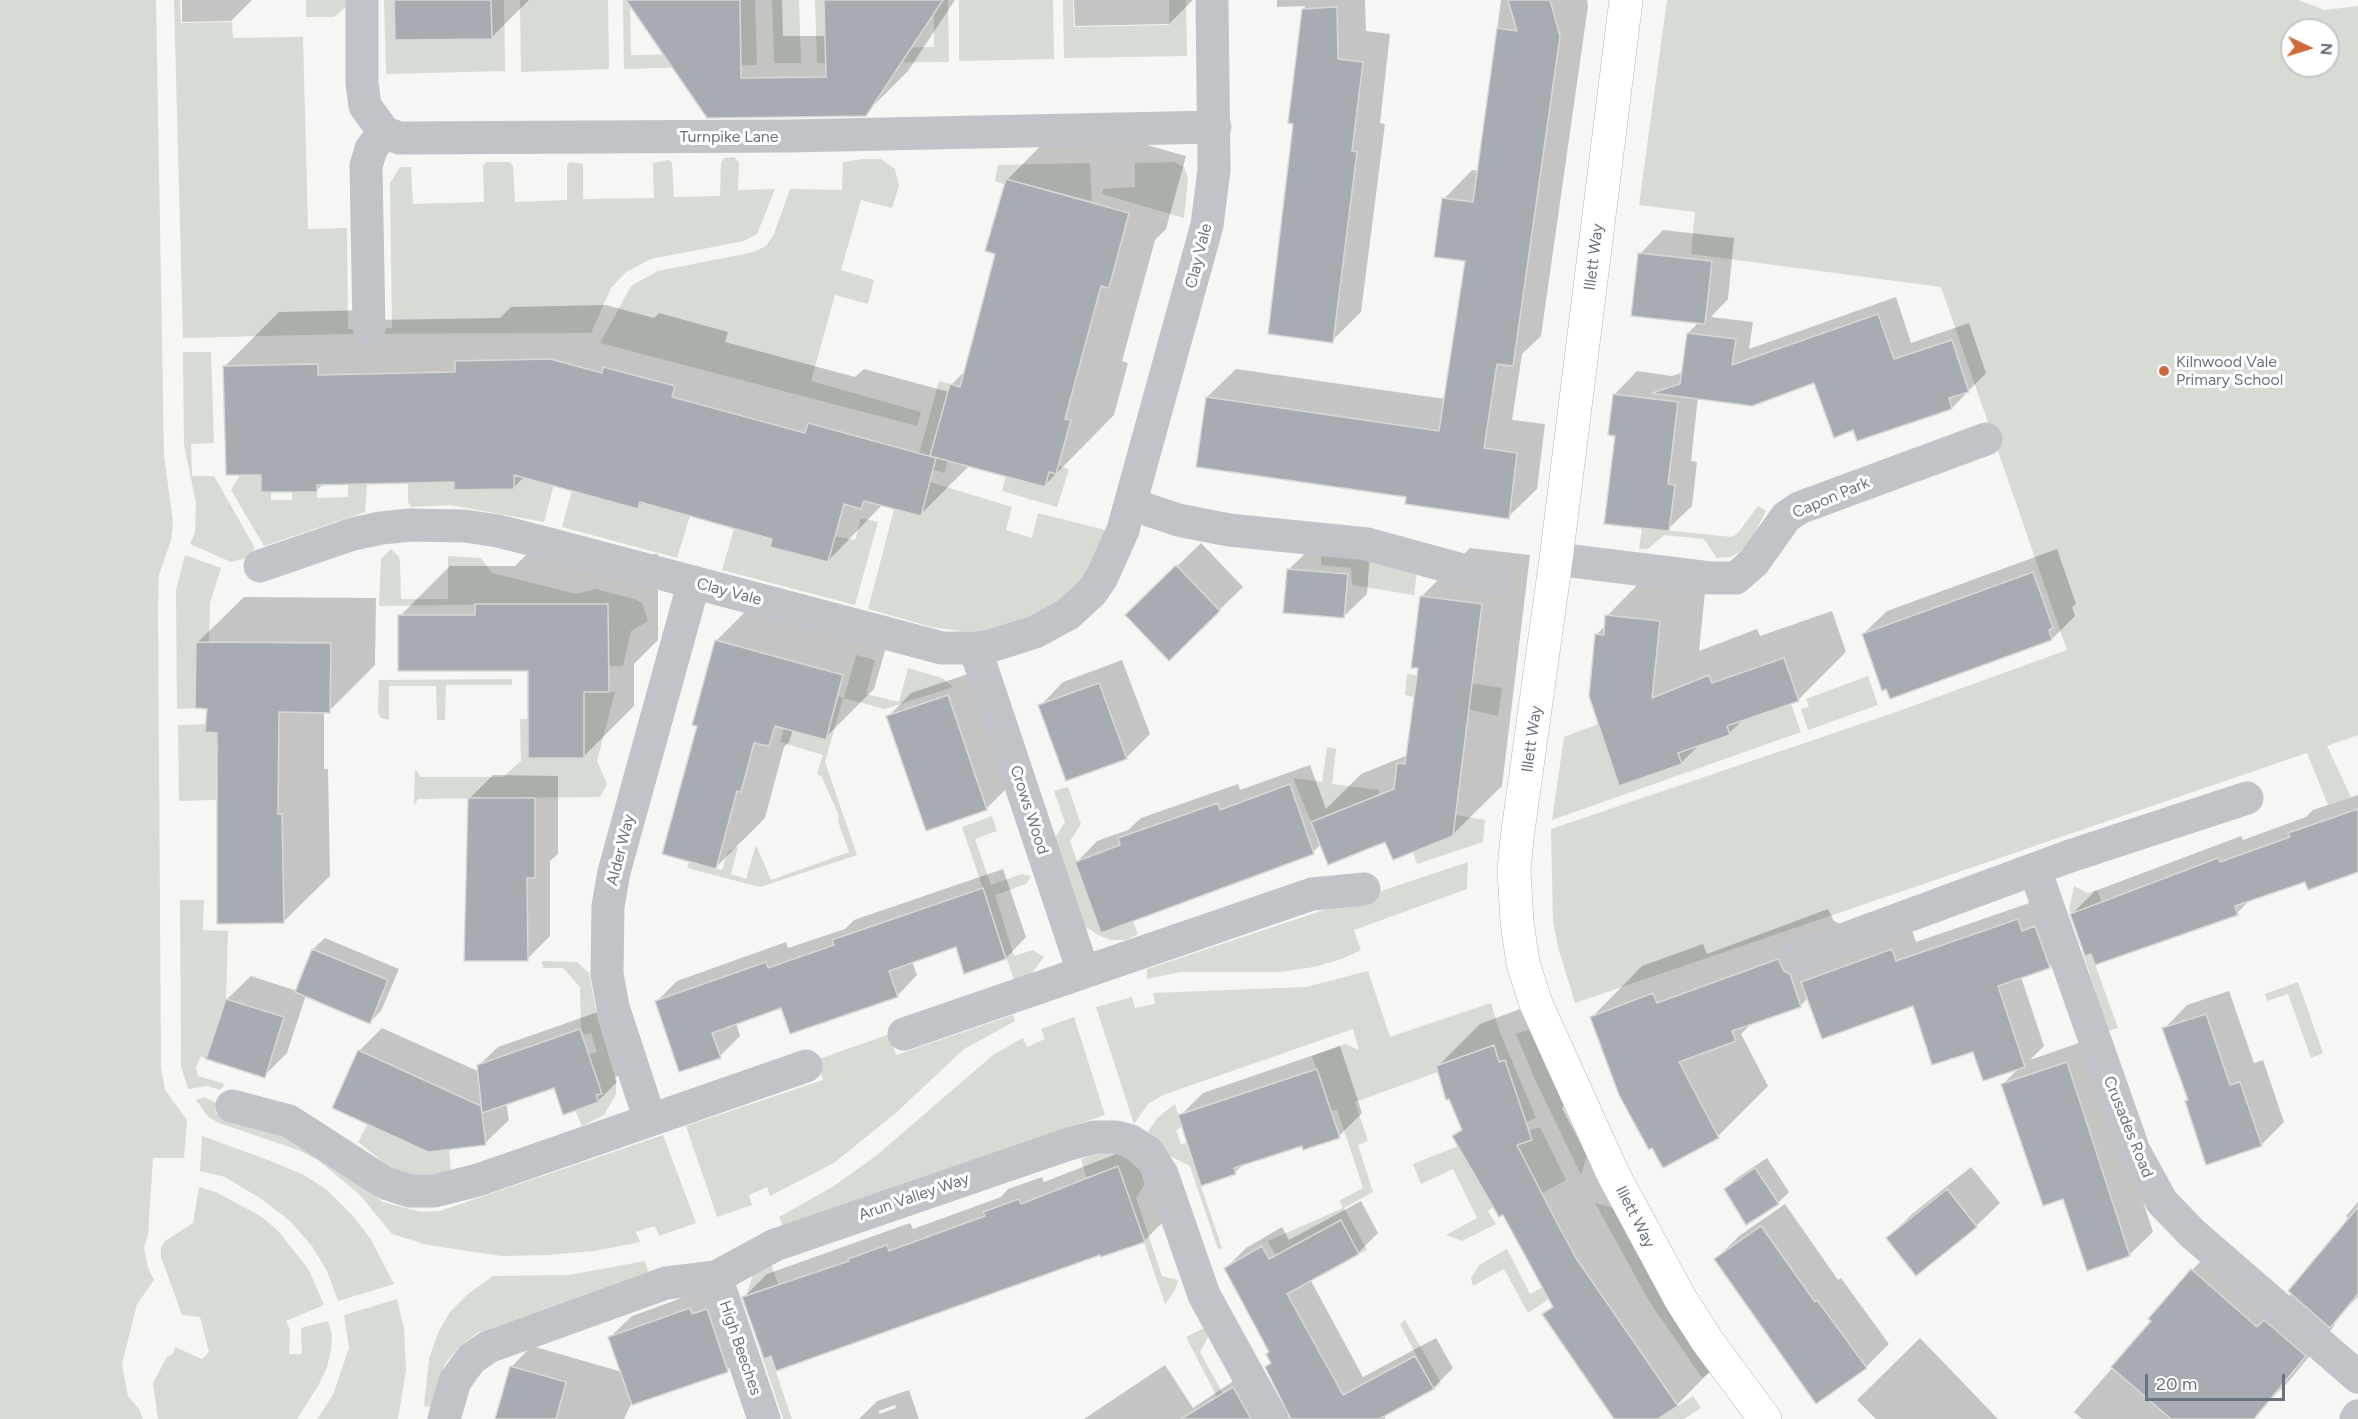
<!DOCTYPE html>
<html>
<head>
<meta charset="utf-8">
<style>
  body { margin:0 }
  #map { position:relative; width:2358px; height:1419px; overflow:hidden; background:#f6f6f4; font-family:Figtree,sans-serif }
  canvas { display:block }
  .north { position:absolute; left:2280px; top:18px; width:60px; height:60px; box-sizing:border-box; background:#fff; border:2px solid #c3c7cd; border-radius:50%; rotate:94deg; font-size:16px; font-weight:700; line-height:24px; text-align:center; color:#697481 }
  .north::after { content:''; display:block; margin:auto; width:21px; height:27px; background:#cd6b3d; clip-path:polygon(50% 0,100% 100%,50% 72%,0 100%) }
  .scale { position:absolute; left:2145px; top:1374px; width:140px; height:27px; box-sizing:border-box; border:3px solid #697481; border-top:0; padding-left:8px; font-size:18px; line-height:21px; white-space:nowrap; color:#697481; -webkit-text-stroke:4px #fff; paint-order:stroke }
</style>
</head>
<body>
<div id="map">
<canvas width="2358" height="1419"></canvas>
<div class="north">N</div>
<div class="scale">20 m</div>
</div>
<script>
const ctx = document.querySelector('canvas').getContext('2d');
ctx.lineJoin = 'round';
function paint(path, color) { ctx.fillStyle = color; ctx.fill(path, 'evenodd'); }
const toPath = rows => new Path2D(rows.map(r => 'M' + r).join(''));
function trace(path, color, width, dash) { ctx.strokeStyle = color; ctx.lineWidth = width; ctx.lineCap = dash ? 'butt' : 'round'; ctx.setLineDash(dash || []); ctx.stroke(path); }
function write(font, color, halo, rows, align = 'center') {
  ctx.font = font + ' Figtree,sans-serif'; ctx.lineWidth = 6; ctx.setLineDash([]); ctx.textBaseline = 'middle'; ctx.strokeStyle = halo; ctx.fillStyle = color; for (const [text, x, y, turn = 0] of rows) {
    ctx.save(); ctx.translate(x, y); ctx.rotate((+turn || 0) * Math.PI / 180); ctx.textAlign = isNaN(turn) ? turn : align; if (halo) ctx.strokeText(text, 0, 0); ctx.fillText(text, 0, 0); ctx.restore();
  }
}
paint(toPath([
  [0,0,156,0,164,455,173,522,171,540,159,575,158,604,161,1068,165,1090,187,1120,184,1158,153,1158,148,1235,144,1248,148,1268,154,1280,137,1304,122,1364,128,1396,139,1409,143,1419,0,1419],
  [174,0,180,0,181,23,232,22,233,38,303,37,308,229,347,228,348,329,392,328,390,183,400,167,411,167,413,204,484,202,483,165,487,162,510,162,513,166,515,202,567,200,567,165,570,162,583,164,583,199,654,198,653,163,669,160,672,163,674,197,720,196,721,163,724,158,734,157,739,162,738,190,775,189,757,234,744,241,651,259,626,272,611,288,591,333,346,334,183,338],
  [306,0,347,0,346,7,334,17,306,17],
  [384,0,394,0,395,40,492,39,491,0,504,0,505,71,386,74],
  [520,0,608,0,609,69,521,72],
  [623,0,630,0,631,55,730,54,740,0,755,0,757,65,624,69],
  [772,0,799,0,801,63,774,63],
  [815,0,824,0,835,49,934,47,934,0,948,0,949,62,817,63],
  [959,0,1053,0,1054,59,959,61],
  [1063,0,1073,0,1074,27,1169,25,1169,0,1186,0,1187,56,1064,58],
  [1667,0,2298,0,2325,10,2358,6,2358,735,2327,746,2351,797,2328,805,2307,753,1575,1003,1558,947,1553,922,1551,829,1896,712,2067,650,1941,287,1691,254,1695,212,1639,205],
  [2292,30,2328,30,2328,66,2292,66],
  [863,159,881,159,895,169,899,186,892,208,861,200,841,270,874,280,868,304,835,295,811,381,921,412,917,426,600,343,631,286,658,271,754,252,766,246,774,234,790,189,842,190,843,162],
  [1174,162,1184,167,1188,178,1184,218,1102,194,1103,189,1135,187,1135,163],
  [1090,163,1092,201,1006,179,1004,184,995,181,998,165],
  [183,352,211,352,214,443,191,444,192,476,214,476,255,548,246,558,231,562,190,544,195,533,196,503,184,445],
  [939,381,950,384,930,456,948,461,944,473,916,465],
  [514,460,555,480,544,522,450,505,411,507,408,502,408,483,454,482,455,490,514,489],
  [261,466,261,492,271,492,271,500,292,500,292,492,317,492,317,498,348,497,348,484,367,484,365,512,264,546,231,490,245,467],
  [1059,466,1069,469,1057,507,1002,491,1006,475,1034,468,1056,474],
  [578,467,638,509,640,502,690,516,677,558,562,527],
  [903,475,897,509,921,516,930,482,1012,507,1006,530,1032,538,1038,513,1109,531,1091,571,1051,608,998,628,967,632,932,627,868,609],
  [1758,506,1766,511,1749,543,1740,552,1730,557,1717,558,1704,539,1664,535,1648,549,1639,549,1642,528,1732,537,1738,533],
  [861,518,878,522,855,605,722,570,734,529,772,539,771,547,828,562,835,536,855,540],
  [391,549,399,557,400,564,401,599,448,599,448,556,481,558,492,573,576,594,595,589,634,599,642,603,648,621,631,631,623,666,609,666,608,604,567,604,525,608,524,604,379,606,381,559],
  [1321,553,1356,557,1417,571,1414,595,1352,585,1351,568,1321,565],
  [185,555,221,568,210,603,209,642,196,643,195,708,177,709,176,590],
  [856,655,875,660,866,694,899,702,908,668,942,678,953,687,885,709,843,698,825,762,857,855,760,887,687,868,689,862,722,870,728,851,738,847,731,874,746,879,756,845,771,880,849,852,838,821,839,816,822,777,817,774,823,755,780,742,784,729,826,739,838,696,844,698],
  [1407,674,1502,688,1498,716,1405,695],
  [1868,676,1878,705,1808,730,1801,709,1809,707,1806,699],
  [512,679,512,685,446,685,445,720,437,720,436,686,389,686,389,720,381,718,378,713,379,680],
  [584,692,615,692,597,761,607,784,600,797,418,799,414,805,415,769,421,777,503,777,521,761,520,719,528,719,528,758,584,758],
  [1791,704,1801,732,1552,820,1564,737,1598,724,1620,786,1682,764,1678,753,1727,726],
  [206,724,205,732,217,733,216,800,179,801,178,725],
  [1327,747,1336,749,1332,784,1379,790,1379,795,1311,822,1293,778,1322,782],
  [1068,787,1081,824,1070,841,1101,932,1133,921,1138,934,1126,940,1111,940,1098,935,1085,926,1054,839,1065,822,1054,791],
  [1456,815,1485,820,1483,842,1417,864,1413,852,1453,836],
  [992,816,997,831,975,839,991,885,1022,874,1031,876,1026,884,995,895,1014,956,1033,950,1044,957,1032,973,1014,980,962,827],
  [1468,862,1467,889,1354,930,1361,950,1342,959,1314,967,1280,972,1180,972,1147,979,1147,969],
  [2074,886,2087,893,2097,890,2102,903,2076,912,2118,1028,2108,1031,2069,909],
  [180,900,204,900,203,930,228,931,226,999,206,1059,201,1056,196,1067,198,1076,225,1084,220,1090,208,1086,188,1089,181,1066],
  [542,961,577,962,589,973,598,1020,616,1080,616,1094,604,1115,582,1126,575,1110,599,1102,596,1095,602,1094,588,1055,597,1052,591,1033,584,1035,581,1029,580,987,563,968,543,968],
  [1368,971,1390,1037,1491,1003,1499,1030,1536,1118,1525,1123,1507,1083,1512,1080,1504,1061,1499,1062,1493,1045,1436,1066,1438,1072,1355,1102,1368,1141,1358,1145,1373,1192,1344,1208,1367,1250,1359,1254,1341,1221,1276,1256,1268,1241,1343,1208,1340,1200,1363,1188,1337,1109,1331,1112,1312,1056,1345,1044,1359,1050,1353,1029,1163,1095,1148,1104,1134,1124,1096,1007,1132,997,1135,1008,1155,1004,1153,993,1306,987],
  [2298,982,2323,1053,2311,1058,2288,994,2267,1001,2265,994],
  [1013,1015,1015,1021,964,1049,898,1111,834,1163,770,1196,767,1187,749,1195,752,1205,717,1217,686,1126,823,1080,816,1060,890,1034,896,1055],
  [1074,1017,1105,1115,783,1226,779,1217,834,1186,877,1155,993,1055,1023,1038,1027,1047,1045,1039,1041,1029],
  [1530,1029,1587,1156,1581,1175,1536,1082,1516,1034],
  [204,1097,221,1105,215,1112,223,1118,300,1141,383,1202,421,1212,440,1211,663,1135,696,1223,659,1236,655,1226,636,1232,640,1242,595,1251,548,1255,501,1256,428,1245,392,1234,359,1194,318,1160,298,1150,219,1123,208,1117,196,1100],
  [1175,1104,1182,1127,1176,1130,1181,1144,1186,1143,1222,1248,1218,1249,1190,1166,1168,1155,1148,1132,1157,1118],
  [368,1124,423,1132,425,1152,449,1149,451,1171,422,1176,404,1174,388,1166,358,1142],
  [1540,1127,1566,1180,1542,1193,1517,1145,1528,1131],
  [202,1136,268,1160,304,1175,327,1190,353,1216,370,1238,394,1284,338,1301,327,1271,312,1246,290,1221,260,1198,225,1177,200,1171],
  [1461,1145,1468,1163,1493,1207,1488,1211,1496,1224,1462,1241,1446,1235,1477,1218,1453,1169,1421,1184,1413,1164],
  [1100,1152,1115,1153,1127,1159,1140,1170,1145,1184,1136,1198,1162,1276,1178,1280,1175,1290,1165,1304,1121,1175,1115,1168,1086,1177,1081,1159],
  [199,1187,216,1192,262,1217,279,1232,309,1270,324,1305,286,1321,290,1330,289,1354,302,1354,301,1328,328,1321,332,1335,331,1349,327,1367,318,1386,297,1419,158,1419,153,1383,167,1357,173,1354,175,1347,202,1359,209,1352,200,1317,182,1315,161,1257,161,1248,165,1241,193,1223],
  [1595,1203,1613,1208,1713,1370,1702,1378,1649,1301],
  [1507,1249,1530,1294,1581,1267,1585,1275,1528,1313,1504,1269,1473,1286,1471,1278,1479,1265],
  [645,1261,648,1272,477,1333,458,1348,444,1365,431,1407,424,1406,429,1359,438,1333,450,1312,468,1294,493,1276,569,1275],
  [771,1264,778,1284,749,1294,792,1419,783,1419,744,1302,753,1275],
  [397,1299,404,1329,406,1370,398,1419,317,1419,333,1395,349,1348,344,1315],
  [1405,1320,1441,1383,1434,1389,1400,1324],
  [1204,1328,1208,1337,1200,1352,1237,1419,1217,1397,1186,1337],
  [1693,1396,1701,1408,1684,1419,1658,1419]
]), '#d6dbd4');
paint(toPath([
  [182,0,252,0,231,21,182,22],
  [396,0,529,0,492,37],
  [631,0,782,0,783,36,827,36,826,0,955,0,908,71,865,114,708,116],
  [1074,0,1193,0,1169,24,1075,26],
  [1277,0,1365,0,1366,31,1390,34,1380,123,1385,124,1361,312,1332,341,1295,123,1303,9,1306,6,1277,7],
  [1501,0,1587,0,1588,6,1541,336,1522,354,1512,420,1545,424,1537,489,1508,517,1408,496,1207,397,1236,369,1445,399,1466,259,1444,199,1472,170,1479,171],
  [1064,122,1186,156,1166,229,1155,240,1122,361,1128,363,1114,415,1045,485,970,465,921,514,883,504,828,561,774,538,643,502,638,507,525,476,513,488,456,481,324,483,317,490,263,473,225,366,279,312,372,310,372,320,500,318,511,307,606,305,654,318,659,313,728,332,725,342,855,377,864,369,949,392,951,385,966,370,997,252,1007,180],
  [1663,230,1734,238,1728,299,1711,317,1753,322,1749,349,1896,297,1911,343,1969,323,1986,373,1952,408,1858,439,1854,428,1815,381,1698,397,1691,461,1697,462,1692,506,1668,529,1617,434,1614,395,1637,371,1672,376,1683,372,1688,333,1699,322,1640,254],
  [1201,543,1243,587,1169,659,1127,615],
  [1312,547,1370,552,1367,594,1343,617,1288,570],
  [1470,548,1530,555,1502,786,1452,835,1321,844,1313,852,1102,931,1077,862,1097,841,1128,830,1141,818,1238,784,1240,790,1310,765,1326,809,1361,774,1408,755,1420,667,1421,597],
  [2057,549,2076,604,2072,607,2075,616,2052,639,1891,697,1863,634,1887,611],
  [527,554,658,554,658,640,634,664,634,706,584,756,529,670,400,616,450,566,515,566],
  [1654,568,1707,573,1699,651,1757,629,1760,636,1832,611,1846,652,1798,700,1744,719,1729,733,1701,743,1681,763,1597,634,1606,625,1607,616],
  [765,592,892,626,874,689,825,738,793,729,789,742,784,747,765,818,716,867,716,641],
  [244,597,376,598,375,665,329,711,324,711,324,769,328,769,330,876,283,922,208,707,197,643],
  [1122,660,1150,734,1126,758,1040,706,1063,682],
  [971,673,1010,785,987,808,927,829,888,717,911,693],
  [493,775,558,776,558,854,550,861,550,936,527,959,469,799],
  [2358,795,2358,871,2306,880,2251,899,2237,913,2072,914,2095,891,2241,836,2243,840,2306,817,2313,810],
  [1003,869,1026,937,1006,958,957,946,912,961,917,975,897,996,782,1006,736,1023,740,1036,720,1056,657,1001,677,981,786,942,788,948,845,929,854,920],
  [2038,900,2069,947,2049,967,2021,977,2044,1046,2030,1060,2090,1039,2153,1232,2129,1255,2064,1197,2003,1084,2020,1067,1974,1050,1914,1004,1808,998,1800,1006,1753,1022,1741,1034,1768,1086,1718,1136,1592,1017,1642,966,1703,944,1707,954,1828,909,1834,921,1840,924,1912,930,1916,942],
  [325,938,399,969,381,1011,370,1022,306,995,287,1053,264,1076,227,999,251,976,297,991,313,949],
  [2229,991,2254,1063,2263,1060,2284,1122,2261,1145,2187,1101,2189,1099,2164,1029,2187,1005],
  [1536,1003,1574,1096,1562,1108,1618,1215,1719,1362,1677,1405,1656,1419,1616,1419,1608,1364,1454,1136,1463,1127,1437,1067,1480,1024],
  [598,1012,620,1074,615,1078,617,1082,598,1101,554,1086,506,1103,509,1120,485,1143,359,1051,382,1028,480,1072,479,1065,498,1047],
  [1340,1046,1362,1113,1339,1136,1302,1144,1245,1163,1235,1172,1180,1116,1203,1093],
  [1142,1144,1167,1218,1144,1241,1101,1253,744,1297,767,1274,910,1223,913,1229,1001,1197,1008,1189,1042,1177,1044,1182],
  [1767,1158,1789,1192,1778,1203,1726,1189,1737,1178],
  [1971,1167,2000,1203,1976,1226,1916,1274,1888,1238,1911,1215],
  [1361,1201,1378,1233,1358,1253,1310,1279,1363,1377,1436,1338,1453,1368,1433,1388,1384,1415,1385,1419,1084,1419,1165,1365,1193,1408,1253,1368,1283,1416,1292,1418,1270,1352,1226,1268,1246,1248,1282,1227,1289,1240],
  [2358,1202,2358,1297,2332,1323,2335,1325,2289,1381,2259,1411,2244,1419,2082,1419,2074,1412,2153,1321,2192,1270,2222,1240,2288,1298,2350,1219,2346,1216],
  [1785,1204,1838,1280,1841,1278,1889,1344,1866,1367,1716,1259,1739,1236],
  [712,1287,749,1349,727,1370,631,1404,624,1419,496,1419,511,1367,532,1346,622,1372,610,1337,632,1316],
  [1920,1338,1998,1419,1876,1419,1857,1400],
  [909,1390,919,1419,859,1419,877,1401],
  [895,1405,896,1408,879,1414,879,1411]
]), '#0003');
const building = toPath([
  [394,0,491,0,492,39,395,40,394,0],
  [626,0,740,0,741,78,826,77,824,0,943,0,866,116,707,118,626,0],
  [1508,0,1550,0,1560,36,1513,366,1497,364,1484,448,1517,453,1509,519,1405,504,1406,497,1196,467,1206,397,1439,431,1465,261,1434,257,1442,198,1473,202,1497,28,1517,31,1508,0],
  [1337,7,1338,59,1363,62,1352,151,1357,152,1333,343,1268,334,1293,124,1288,123,1302,9,1337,7],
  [1006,179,1129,213,1109,288,1101,286,1065,419,1071,420,1056,474,1049,472,1045,487,930,456,950,384,960,387,976,327,995,254,985,251,1006,179],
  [1638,253,1712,261,1705,324,1631,316,1638,253],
  [1878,314,1894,359,1952,340,1969,392,1949,398,1952,409,1857,441,1853,430,1834,438,1814,383,1752,406,1652,393,1680,384,1687,333,1736,339,1732,365,1878,314],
  [550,359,602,373,603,367,675,386,672,397,805,433,808,423,936,458,921,516,864,501,861,509,844,504,828,562,770,547,772,539,640,502,638,509,514,475,514,489,454,490,454,482,317,485,317,492,261,492,261,475,226,475,223,366,318,364,318,375,455,372,455,361,550,359],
  [1613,394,1678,402,1668,484,1675,485,1669,531,1604,524,1615,436,1608,435,1613,394],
  [1176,565,1220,611,1169,661,1125,615,1176,565],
  [1287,569,1348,574,1344,618,1283,613,1287,569],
  [2033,572,2053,628,2049,630,2052,640,1890,699,1886,689,1882,691,1862,634,2033,572],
  [1420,596,1482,604,1453,836,1393,860,1385,842,1328,865,1311,822,1394,789,1397,763,1405,764,1418,668,1411,668,1420,596],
  [475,604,608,604,609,692,584,692,584,758,528,758,528,671,398,671,398,615,475,615,475,604],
  [1605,615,1660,621,1652,698,1709,675,1712,683,1784,658,1799,701,1727,726,1730,735,1678,753,1682,764,1619,786,1589,696,1595,634,1604,635,1605,615],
  [715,640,843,675,826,740,775,726,769,746,754,743,741,792,737,791,716,869,662,854,697,726,692,725,715,640],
  [196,642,331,643,330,713,279,712,278,814,282,814,284,923,217,924,217,733,205,732,207,709,195,708,196,642],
  [1099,683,1127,759,1066,781,1038,705,1099,683],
  [948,695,987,810,926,831,886,716,948,695],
  [1290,784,1314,854,1101,933,1075,862,1120,845,1118,838,1218,803,1220,810,1290,784],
  [468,798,535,798,535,878,527,878,528,961,464,961,468,798],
  [2358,809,2358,872,2308,890,2305,882,2235,906,2238,915,2095,965,2091,954,2085,956,2070,914,2218,858,2220,862,2290,837,2288,833,2358,809],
  [983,888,1006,959,964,974,956,947,889,971,898,997,790,1034,781,1008,712,1033,721,1058,679,1072,655,1001,766,962,768,968,834,945,832,940,983,888],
  [2018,919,2022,931,2035,926,2050,968,1998,986,2025,1067,1983,1081,1973,1052,1932,1065,1913,1006,1822,1039,1801,982,1892,949,1896,961,2018,919],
  [312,949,388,980,370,1024,295,992,312,949],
  [1778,959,1784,971,1790,974,1801,1007,1732,1031,1736,1041,1679,1062,1719,1138,1663,1168,1652,1148,1649,1150,1619,1095,1590,1017,1653,993,1657,1003,1778,959],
  [226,999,284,1017,265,1078,206,1059,226,999],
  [2206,1014,2230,1085,2240,1082,2262,1146,2206,1165,2185,1101,2188,1100,2162,1028,2206,1014],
  [580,1029,602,1094,596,1095,599,1102,563,1115,554,1088,482,1113,477,1065,580,1029],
  [1494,1045,1499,1062,1505,1060,1532,1140,1517,1145,1556,1221,1576,1258,1678,1406,1658,1419,1614,1419,1542,1314,1553,1307,1503,1215,1499,1217,1452,1136,1462,1130,1449,1099,1446,1100,1436,1066,1494,1045],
  [358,1050,481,1106,486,1145,428,1152,332,1108,358,1050],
  [2067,1062,2130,1256,2087,1271,2063,1199,2043,1206,2001,1084,2067,1062],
  [1317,1069,1340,1138,1303,1150,1302,1146,1234,1168,1236,1174,1201,1186,1178,1115,1317,1069],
  [1118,1166,1145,1242,1101,1257,1100,1255,776,1371,771,1356,764,1359,742,1297,849,1261,848,1259,887,1245,889,1251,985,1216,983,1212,1019,1199,1021,1204,1118,1166],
  [1755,1168,1779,1204,1746,1225,1724,1189,1755,1168],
  [1947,1189,1977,1227,1916,1276,1886,1238,1947,1189],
  [2358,1207,2358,1294,2330,1328,2288,1291,2358,1207],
  [1341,1220,1359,1254,1287,1294,1343,1395,1415,1356,1434,1389,1379,1419,1291,1419,1265,1367,1271,1363,1266,1354,1269,1352,1224,1268,1262,1246,1269,1259,1341,1220],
  [1761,1226,1815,1302,1817,1300,1867,1368,1816,1404,1714,1259,1761,1226],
  [2191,1269,2257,1327,2264,1320,2306,1356,2254,1419,2171,1419,2111,1367,2151,1321,2148,1319,2191,1269],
  [690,1308,692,1314,707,1309,728,1372,632,1405,608,1337,690,1308],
  [510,1366,566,1382,556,1419,495,1419,510,1366],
  [1233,1387,1251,1419,1181,1419,1233,1387]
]);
paint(building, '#a6acb2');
trace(building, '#d8d8d6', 1.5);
const secondary = toPath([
  [1626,0,1556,559,1517,838,1514,870,1517,922,1523,963,1536,1004,1613,1174,1681,1300,1708,1342,1765,1419]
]);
trace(secondary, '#b1b5b9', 34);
trace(toPath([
  [362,0,362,83,365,106,384,132,399,138,789,136,1215,127],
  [369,328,366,166,371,149,384,132],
  [1131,504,1178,520,1229,530,1367,544,1495,579],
  [1556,559,1710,578,1736,578,1754,562,1786,517,1799,508,1986,439],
  [260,566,353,534,381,528,410,525,465,526,498,531,549,544,942,648,975,648,994,645,1035,632,1068,614,1092,592,1102,577,1123,530,1207,225,1214,170,1212,0],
  [975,648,1083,971],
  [2035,870,2134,1151,2162,1202,2192,1233,2358,1377],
  [1796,957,2070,856,2247,798],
  [904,1034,1312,894,1364,889],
  [232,1106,289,1121,385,1183,410,1191,434,1191,478,1180,806,1066],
  [650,1120,613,1007,607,974,608,906,614,872,694,582],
  [716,1277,764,1419],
  [444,1419,455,1381,471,1359,488,1347,666,1283,716,1277,775,1245,1069,1144,1095,1137,1116,1137,1131,1141,1148,1152,1162,1174,1204,1295,1272,1419],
  [2356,1419,2358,1416]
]), '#c0c3c7', 33);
trace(secondary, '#fff', 33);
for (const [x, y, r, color] of [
  [2164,371,6,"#cd6b3d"]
]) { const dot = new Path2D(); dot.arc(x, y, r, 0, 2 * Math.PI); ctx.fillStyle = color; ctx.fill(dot); trace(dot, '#fff', 2); }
write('16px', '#697481', '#fff', [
  ["Turnpike Lane",729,137],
  ["Clay Vale",1199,256,-76],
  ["Illett Way",1594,257,-83],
  ["Capon Park",1831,498,-23],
  ["Clay Vale",729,592,15],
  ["Illett Way",1532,739,-82],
  ["Crows Wood",1029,810,72],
  ["Alder Way",621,850,-76],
  ["Crusades Road",2128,1127,68],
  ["Arun Valley Way",914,1197,-19],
  ["Illett Way",1635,1217,63],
  ["High Beeches",740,1348,71]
]);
write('16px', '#697481', '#fff', [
  ["Kilnwood Vale",2176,362],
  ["Primary School",2176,380]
], 'left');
</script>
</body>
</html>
